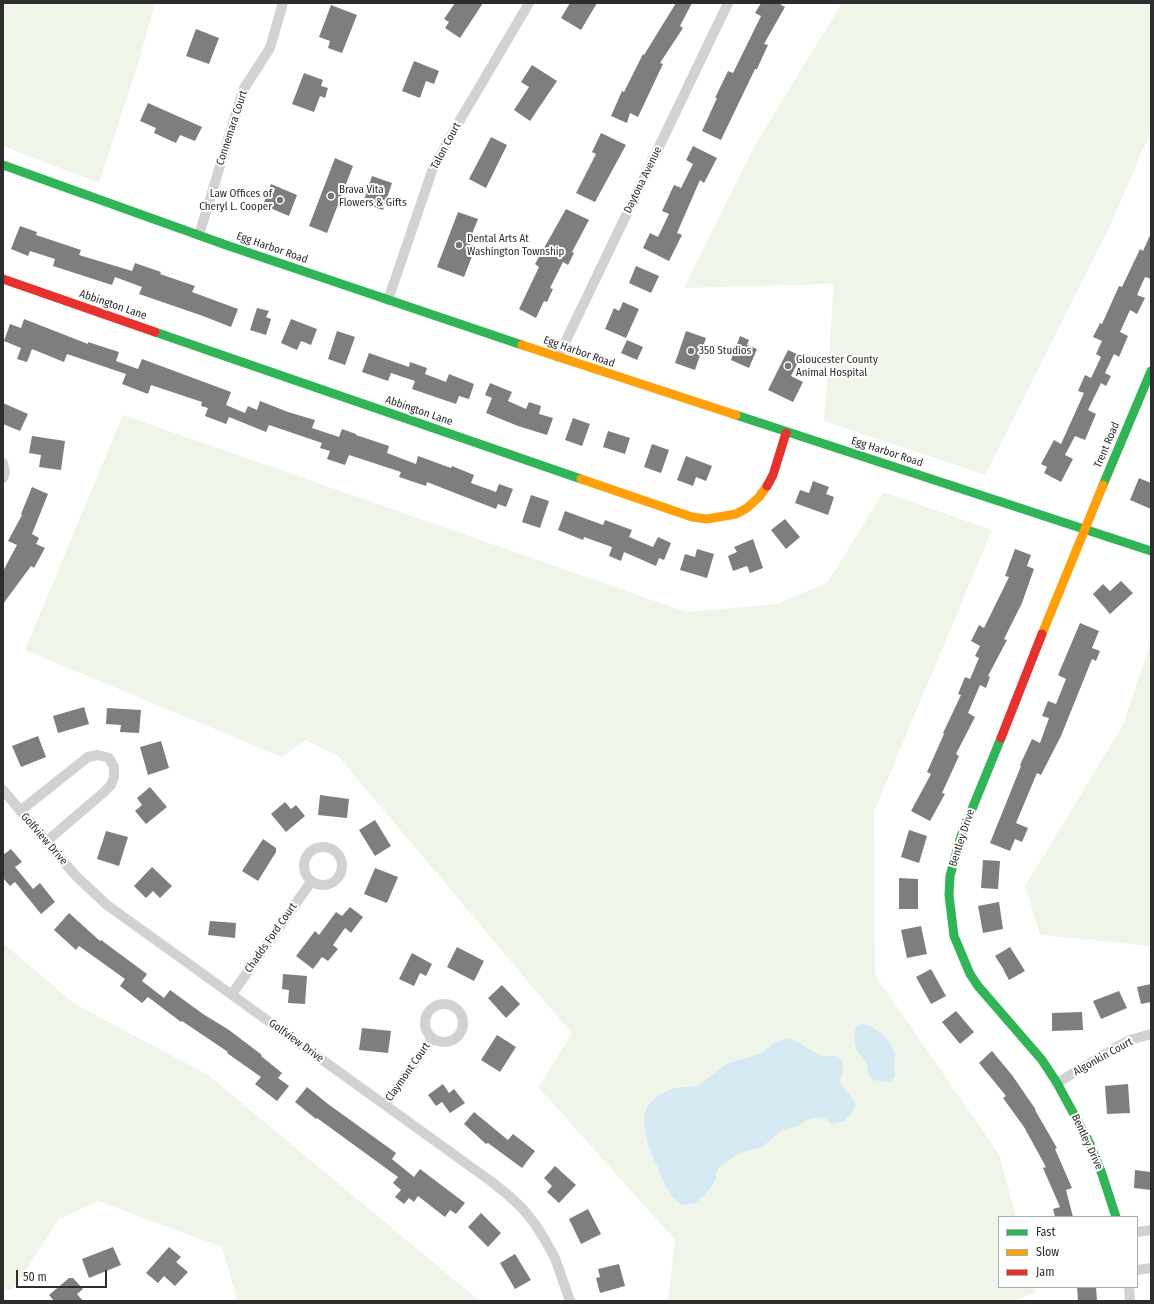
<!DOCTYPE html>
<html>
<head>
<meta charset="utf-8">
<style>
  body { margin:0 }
  #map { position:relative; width:1154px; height:1304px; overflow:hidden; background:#fff; font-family:"Fira Sans Condensed",sans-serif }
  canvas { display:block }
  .frame { position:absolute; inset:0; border:4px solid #2d2d2d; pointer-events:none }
  .legend { position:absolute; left:998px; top:1216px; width:140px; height:72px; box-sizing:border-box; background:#fff; border:1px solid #ababab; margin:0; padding:5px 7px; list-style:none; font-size:12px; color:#2d2d2d }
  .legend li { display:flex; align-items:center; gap:8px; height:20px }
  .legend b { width:20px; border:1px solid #ababab }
  .scale { position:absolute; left:16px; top:1270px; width:91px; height:18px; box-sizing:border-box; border:2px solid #2d2d2d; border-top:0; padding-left:5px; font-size:12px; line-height:14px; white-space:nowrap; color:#2d2d2d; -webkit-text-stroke:3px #fff; paint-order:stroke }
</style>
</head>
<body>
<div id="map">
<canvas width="1154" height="1304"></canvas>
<div class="frame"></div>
<ul class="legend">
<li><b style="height:5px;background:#30b455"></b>Fast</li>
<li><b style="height:5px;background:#ff9f0a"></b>Slow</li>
<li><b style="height:5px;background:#e5322d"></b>Jam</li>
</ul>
<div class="scale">50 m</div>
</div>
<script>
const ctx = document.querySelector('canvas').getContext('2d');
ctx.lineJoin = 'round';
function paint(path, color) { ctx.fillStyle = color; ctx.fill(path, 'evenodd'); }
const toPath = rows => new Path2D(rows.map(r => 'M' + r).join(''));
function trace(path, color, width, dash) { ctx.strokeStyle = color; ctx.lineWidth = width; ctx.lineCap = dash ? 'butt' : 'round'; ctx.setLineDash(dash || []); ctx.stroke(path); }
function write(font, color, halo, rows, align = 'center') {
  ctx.font = font + ' "Fira Sans Condensed",sans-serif'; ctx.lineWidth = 4; ctx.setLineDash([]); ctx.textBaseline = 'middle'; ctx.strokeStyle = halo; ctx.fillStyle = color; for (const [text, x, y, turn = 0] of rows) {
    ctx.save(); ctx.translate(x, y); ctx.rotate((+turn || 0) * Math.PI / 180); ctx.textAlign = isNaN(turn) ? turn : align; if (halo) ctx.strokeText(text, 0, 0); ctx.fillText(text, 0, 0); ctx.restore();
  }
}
paint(toPath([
  [3,3,155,3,139,61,99,183,3,146],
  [842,3,1151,3,1151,131,1110,226,985,475,824,421,834,284,684,288,755,145],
  [123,415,686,612,777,604,828,582,883,492,992,530,874,812,875,975,999,1154,1016,1217,999,1217,999,1287,1035,1287,1036,1292,1015,1301,668,1301,675,1240,538,1087,572,1034,338,756,305,740,282,757,25,650],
  [1151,642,1151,946,1040,935,1025,886,1123,725],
  [3,943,75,1004,208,1075,480,1301,235,1301,236,1296,222,1247,98,1201,59,1219,13,1290,3,1289]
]), '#f0f5ea');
paint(toPath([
  [861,1024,871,1026,882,1034,890,1043,895,1054,894,1068,895,1077,889,1082,873,1080,868,1075,867,1064,856,1049,855,1044,854,1036,856,1027],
  [787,1038,796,1041,817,1054,822,1056,836,1056,840,1058,843,1064,842,1077,840,1079,841,1084,853,1099,855,1105,852,1113,844,1121,832,1124,826,1119,819,1117,806,1120,798,1126,782,1130,762,1147,740,1153,726,1162,719,1167,716,1173,716,1180,705,1195,695,1203,682,1205,673,1197,665,1185,648,1145,644,1122,645,1113,648,1105,659,1095,675,1088,698,1086,722,1067,729,1063,756,1055,763,1052,775,1042]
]), '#d5e9f3');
paint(toPath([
  [455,3,483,3,460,38,445,28,449,22,444,19],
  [570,3,597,3,581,30,561,18],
  [676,3,692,3,680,26,683,28,660,63,663,64,638,117,630,113,627,123,611,116,622,91,624,92,643,54,644,55],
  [761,3,778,3,785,7,764,44,768,45,757,69,755,69,721,140,702,131,717,98,715,98,728,71,733,73,761,16,755,13],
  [331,5,357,15,342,53,328,48,330,41,319,37],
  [196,29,219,38,209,64,186,56],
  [414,61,439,71,434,84,426,81,420,98,402,91],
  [532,65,557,81,530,121,514,110,529,87,521,82],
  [304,73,323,80,321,86,328,88,325,98,320,96,314,112,292,104],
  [148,103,202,127,195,141,180,135,176,143,154,133,156,128,140,121],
  [601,133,626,145,595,202,576,193,596,154,592,152],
  [491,137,507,145,486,188,469,179],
  [693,146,717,158,704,183,700,180,677,233,682,235,669,261,643,248,650,233,658,237,669,214,662,211,674,185,681,188,693,164,686,160],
  [335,158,353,166,327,233,309,226],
  [372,176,392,183,383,210,363,203],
  [271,184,297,195,289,216,263,205],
  [566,209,589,220,572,252,574,253,568,265,563,262,550,288,553,289,547,302,544,301,536,318,519,309,539,267,535,264],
  [458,212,478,219,468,244,476,246,464,277,437,267],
  [20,226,37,232,36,235,81,250,79,255,132,271,135,263,161,272,160,274,195,286,192,292,238,309,231,327,203,316,139,294,142,287,115,277,112,285,53,266,55,259,30,251,28,256,11,249],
  [1151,233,1151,279,1145,277,1137,295,1145,298,1137,314,1130,310,1120,332,1128,336,1119,357,1114,354,1105,373,1111,376,1106,386,1101,383,1088,410,1096,414,1085,440,1075,436,1065,455,1073,459,1061,482,1044,473,1047,467,1041,464,1054,440,1061,444,1084,393,1078,391,1085,375,1091,378,1101,357,1096,354,1102,341,1093,337,1100,323,1102,324,1119,286,1122,287,1140,249,1143,251],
  [636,266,659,276,651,293,629,283],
  [623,302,639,309,626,338,605,329,614,308,619,311],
  [257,308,269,311,266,317,271,319,266,335,250,330],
  [24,319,88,344,88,342,119,352,116,361,138,369,142,359,231,392,226,405,245,413,248,406,257,410,260,401,288,412,315,420,312,428,339,437,342,429,356,434,356,435,389,446,387,453,416,464,418,456,451,468,452,466,474,475,471,483,496,492,499,484,513,489,506,507,498,504,496,509,427,482,426,486,399,477,401,472,349,455,345,465,327,459,330,451,320,448,322,443,269,425,266,432,229,417,226,424,205,416,208,408,201,406,202,402,151,385,148,394,122,384,126,374,67,354,64,362,32,349,27,362,17,359,21,348,4,341,10,324,21,328],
  [291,319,317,329,311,345,301,341,297,350,281,343],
  [337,331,355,337,345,365,328,359],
  [686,331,706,338,695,370,675,363],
  [740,336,749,340,747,345,757,349,749,368,731,360],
  [627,340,643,347,637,360,621,353],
  [788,350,801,356,791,376,803,382,793,402,768,390],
  [369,353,409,367,410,362,427,368,425,374,446,382,449,374,474,384,469,399,459,396,456,404,412,389,415,381,391,373,388,381,362,372],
  [490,383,512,392,508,401,526,409,529,402,541,406,539,414,553,418,547,435,518,426,486,413,492,398,485,395],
  [3,403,28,414,20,431,3,424],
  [573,418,590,424,582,446,565,440],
  [608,431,630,438,625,454,603,447],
  [32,436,65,441,61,470,39,467,41,455,29,453],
  [652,444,669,450,661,473,644,467],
  [686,456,712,466,706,481,696,477,693,486,677,480],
  [1139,478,1151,483,1151,509,1130,500],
  [813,481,829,487,826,494,834,497,828,515,795,503,800,490,809,493],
  [32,487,48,494,32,534,39,538,36,544,45,548,34,568,31,566,3,604,3,571,17,545,8,541,22,515,21,514],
  [531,495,549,501,540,528,522,522],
  [565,511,603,525,605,520,632,530,629,537,653,547,658,537,671,543,664,560,659,558,656,566,624,552,621,561,609,556,612,547,584,537,583,540,558,530],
  [785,519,800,537,786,549,771,530],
  [753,539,763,568,750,573,747,566,733,571,728,556,737,552,734,547],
  [697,549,714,554,707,578,680,570,685,554,695,557],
  [1015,549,1031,555,1027,566,1034,569,1022,603,1004,639,1007,640,988,676,990,677,986,688,980,685,968,713,975,717,956,754,959,756,942,793,945,794,930,821,911,811,931,774,927,772,944,734,943,733,961,695,958,694,965,677,970,679,979,658,975,656,980,646,971,641,979,625,984,628,1009,577,1005,576],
  [1121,581,1133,593,1110,614,1093,594,1103,584,1110,591],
  [1080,623,1099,631,1092,648,1100,651,1096,661,1092,659,1061,736,1041,775,1037,773,1016,823,1028,828,1022,842,1015,839,1010,851,990,843,1021,766,1020,765,1032,739,1040,743,1049,718,1042,716,1048,701,1056,704,1066,679,1058,675],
  [84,707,89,724,58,733,53,716],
  [107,708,141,710,139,733,120,732,121,725,106,724],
  [38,736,46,757,21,767,12,746],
  [161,741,169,768,148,775,140,747],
  [150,787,167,807,146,824,135,811,142,805,137,798],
  [320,795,349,799,347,818,318,815],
  [285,802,291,809,296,805,305,816,286,832,271,814],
  [375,820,391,846,375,856,359,830],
  [909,830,927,836,919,863,901,857],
  [106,831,128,837,119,866,97,859],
  [263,839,276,848,276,852,258,881,242,871],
  [11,849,22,862,15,867,33,889,40,883,55,902,41,914,15,882,10,886,3,878,3,855],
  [983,860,1000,861,998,889,981,888],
  [152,867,172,886,160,898,153,891,146,898,134,886],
  [375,868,398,877,387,903,364,894],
  [899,878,918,879,918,909,899,909],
  [999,902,1003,929,983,933,978,906],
  [350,907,363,917,351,933,345,928,333,945,338,949,328,961,322,957,313,969,296,956,315,931,319,935,336,912,342,916],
  [69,913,100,941,101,940,147,974,142,981,164,998,170,990,203,1014,229,1030,262,1055,261,1056,282,1073,278,1078,289,1086,277,1101,255,1084,261,1077,227,1053,228,1052,182,1021,181,1022,148,997,142,1003,120,986,125,979,79,946,76,950,54,930],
  [210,921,236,923,235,938,208,935],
  [921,926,927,954,907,958,901,930],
  [457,947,484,961,474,981,447,967],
  [1010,947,1025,971,1009,980,1004,971,1004,970,995,956],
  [412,953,432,964,426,976,420,973,414,986,399,979],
  [931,969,946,996,931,1004,916,977],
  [283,974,307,976,305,1004,288,1003,289,990,282,989],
  [1151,984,1151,1002,1141,1004,1137,987],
  [502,985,520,1004,506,1018,488,998],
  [1119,991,1127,1008,1101,1019,1093,1001],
  [956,1011,974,1032,960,1044,942,1022],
  [1082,1012,1083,1030,1052,1031,1052,1013],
  [362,1028,391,1031,388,1053,359,1050],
  [497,1035,516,1047,500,1072,481,1060],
  [992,1051,1012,1075,1036,1110,1035,1110,1057,1148,1055,1149,1072,1188,1066,1190,1073,1217,1055,1217,1053,1209,1060,1207,1043,1168,1046,1167,1024,1127,1003,1098,1006,1096,979,1063],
  [443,1084,449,1093,454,1089,465,1103,450,1113,442,1102,436,1106,428,1095],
  [1128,1084,1130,1113,1107,1114,1105,1086],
  [307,1087,328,1104,396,1153,392,1159,414,1177,420,1169,465,1203,456,1214,450,1210,445,1217,418,1196,414,1202,409,1198,404,1204,395,1197,401,1190,393,1183,398,1177,317,1118,316,1119,295,1102],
  [474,1112,508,1140,513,1134,535,1151,522,1168,488,1143,486,1144,464,1124],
  [555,1166,576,1185,559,1203,547,1192,552,1186,544,1178],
  [1135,1170,1151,1172,1151,1190,1134,1188],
  [588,1209,601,1234,581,1244,569,1219],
  [481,1213,501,1233,488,1247,468,1227],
  [113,1247,121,1265,89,1278,82,1259],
  [169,1247,181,1257,176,1262,188,1272,175,1286,164,1276,158,1283,146,1273],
  [515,1254,531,1280,515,1289,500,1263],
  [619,1264,625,1286,600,1293,596,1278,600,1277,598,1269],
  [69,1278,73,1278,83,1289,77,1294,83,1301,54,1301,49,1295],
  [1077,1287,1096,1287,1097,1301,1078,1301]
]), '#7e7e7e');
trace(toPath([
  [199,235,243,90,270,48,283,3],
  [388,300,432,171,453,132,529,3],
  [558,357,728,3],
  [3,463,5,472,3,478],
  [3,790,75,875,107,905,492,1182,508,1195,522,1208,535,1224,545,1240,555,1258,570,1301],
  [20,811,88,757,98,755,109,758,114,767,114,777,111,785,103,793,47,841],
  '304 866a19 19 0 1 1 38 0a19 19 0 1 1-38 0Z',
  [232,994,311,882],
  '425 1023a19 19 0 1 1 38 0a19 19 0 1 1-38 0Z',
  [1057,1083,1117,1047,1130,1040,1151,1034],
  [385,1105,432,1038],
  [1137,1232,1151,1230],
  [1137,1270,1151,1268],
  [1129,1287,1130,1301]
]), '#d2d2d2', 10);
trace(toPath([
  [3,165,226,245,522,345],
  [155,332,581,479],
  [736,415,1151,551],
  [1103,485,1151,371],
  [1001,738,961,836,950,876,949,895,954,936,970,974,978,986,1042,1060,1057,1083,1090,1144,1102,1174,1116,1217]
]), '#30b455', 9);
trace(toPath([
  [522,345,736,415],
  [581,479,692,517,707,519,736,514,747,508,759,497,767,486],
  [1042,634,1103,485]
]), '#ff9f0a', 9);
trace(toPath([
  [3,279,155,332],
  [767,486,773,475,786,433],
  [1001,738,1042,634]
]), '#e5322d', 9);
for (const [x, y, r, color] of [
  [331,196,4,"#767676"],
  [280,200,4,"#767676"],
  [459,245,4,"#767676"],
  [691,351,4,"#767676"],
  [788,366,4,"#767676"]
]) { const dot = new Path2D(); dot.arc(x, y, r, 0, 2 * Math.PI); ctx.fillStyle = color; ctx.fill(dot); trace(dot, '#fff', 1.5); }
write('11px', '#2d2d2d', '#fff', [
  ["Connemara Court",232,128,-72],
  ["Talon Court",446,146,-62],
  ["Daytona Avenue",643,180,-64],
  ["Egg Harbor Road",272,248,19],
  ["Abbington Lane",113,305,19],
  ["Egg Harbor Road",579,352,19],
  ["Abbington Lane",419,411,19],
  ["Trent Road",1107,445,-67],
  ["Egg Harbor Road",887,452,18],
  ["Bentley Drive",962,838,-72],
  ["Golfview Drive",44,839,49],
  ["Chadds Ford Court",271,938,-55],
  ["Golfview Drive",296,1041,36],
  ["Algonkin Court",1103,1057,-29],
  ["Claymont Court",408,1072,-55],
  ["Bentley Drive",1087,1142,65]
]);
write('11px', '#2d2d2d', '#fff', [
  ["Brava Vita",339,190],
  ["Flowers & Gifts",339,203],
  ["Law Offices of",272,194,"right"],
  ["Cheryl L. Cooper",272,207,"right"],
  ["Dental Arts At",467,239],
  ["Washington Township",467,252],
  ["350 Studios",699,351],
  ["Gloucester County",796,360],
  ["Animal Hospital",796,373]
], 'left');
</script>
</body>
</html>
